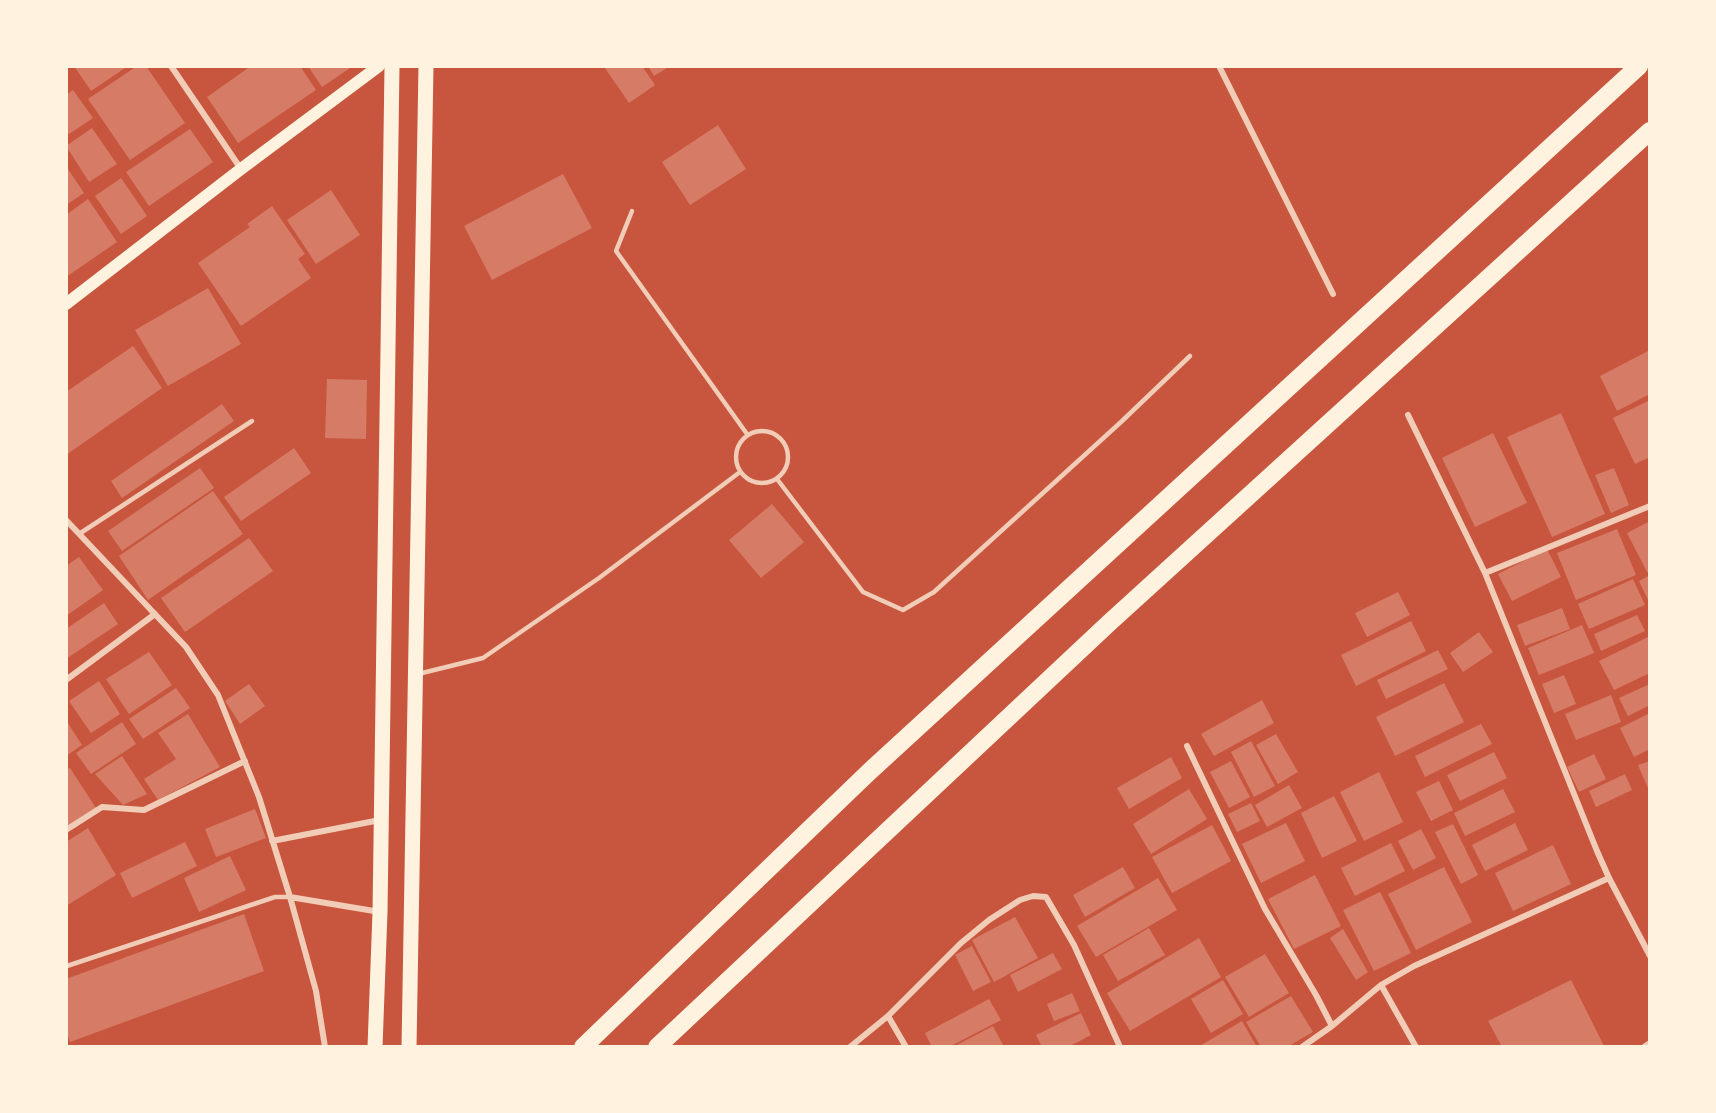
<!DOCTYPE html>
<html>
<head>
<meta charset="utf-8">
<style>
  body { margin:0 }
  #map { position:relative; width:1716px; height:1113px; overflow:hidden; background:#c8553d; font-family:Overpass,sans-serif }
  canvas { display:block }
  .frame { position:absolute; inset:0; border:68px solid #fff3e0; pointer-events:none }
</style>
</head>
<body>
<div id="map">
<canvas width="1716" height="1113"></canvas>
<div class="frame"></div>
</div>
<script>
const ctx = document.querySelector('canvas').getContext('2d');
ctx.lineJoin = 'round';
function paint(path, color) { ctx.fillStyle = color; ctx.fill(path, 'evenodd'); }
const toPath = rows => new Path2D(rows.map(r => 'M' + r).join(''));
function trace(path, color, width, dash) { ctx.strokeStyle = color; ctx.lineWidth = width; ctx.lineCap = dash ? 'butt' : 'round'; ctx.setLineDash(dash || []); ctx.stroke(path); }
paint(toPath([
  [74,66,128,66,91,91],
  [137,66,146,66,185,123,130,160,88,99],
  [251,66,300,66,316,90,238,143,207,97],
  [308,66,353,66,322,87],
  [607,66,642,66,655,85,629,103,605,68],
  [648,66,670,66,654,76],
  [73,90,93,118,69,134,66,129,66,95],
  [718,125,746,169,690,205,662,162],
  [92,128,117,164,89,182,66,146],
  [190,129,213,162,149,206,126,172],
  [66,166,84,193,66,205],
  [563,174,592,228,492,280,464,226],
  [121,178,147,216,121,234,95,196],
  [331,190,360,235,316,264,287,220],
  [88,199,117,242,66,277,66,215],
  [272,206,305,254,298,259,311,278,241,326,198,263,250,227,247,224],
  [208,288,241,344,168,386,135,330],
  [133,346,162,388,66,455,66,392],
  [1650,350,1650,394,1617,411,1600,376],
  [327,379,367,380,366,439,325,438],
  [1650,400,1650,457,1635,464,1613,418],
  [222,404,234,421,122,498,111,481],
  [1561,413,1605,514,1552,537,1507,437],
  [1493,433,1527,503,1475,527,1442,458],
  [294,448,311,473,241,521,224,497],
  [200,468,214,488,122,551,108,531],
  [1614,468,1629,505,1611,513,1595,475],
  [213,491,243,534,148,600,119,556],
  [772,504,804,542,761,578,729,540],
  [1650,521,1650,571,1647,572,1627,533],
  [1617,529,1636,575,1576,600,1557,553],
  [249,538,273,571,185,632,161,598],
  [1547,549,1561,577,1512,601,1498,574],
  [79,557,103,590,66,616,66,566],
  [1650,575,1650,604,1639,581],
  [1633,579,1645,605,1589,629,1578,604],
  [1398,592,1410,615,1367,637,1355,613],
  [104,603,118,624,66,659,66,629],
  [1562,608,1570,629,1525,646,1517,625],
  [1637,615,1645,631,1601,651,1594,634],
  [1411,621,1426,651,1356,686,1341,655],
  [1582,625,1594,653,1539,675,1528,648],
  [1479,632,1493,652,1463,672,1450,653],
  [1650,636,1650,673,1614,690,1599,661],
  [1438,650,1448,669,1386,699,1377,680],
  [149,652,172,685,129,714,106,679],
  [1564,675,1576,704,1554,713,1542,684],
  [99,681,120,714,91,733,69,701],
  [1444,683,1464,722,1395,756,1376,717],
  [249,684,265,706,240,724,225,701],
  [1650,684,1650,705,1628,716,1619,698],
  [176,688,190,708,143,739,129,719],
  [1611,695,1621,722,1576,740,1565,714],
  [1262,700,1274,723,1214,756,1201,734],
  [1650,713,1650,749,1634,757,1620,728],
  [188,714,220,767,158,800,144,779,176,759,158,733],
  [66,720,82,745,66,756],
  [122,722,136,744,91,774,76,753],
  [1481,724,1492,744,1425,777,1415,756],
  [1276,734,1298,772,1278,784,1256,745],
  [1251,741,1275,786,1254,797,1231,752],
  [1494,752,1507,778,1460,801,1447,775],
  [1594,754,1606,779,1579,792,1567,767],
  [122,756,147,794,123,805,95,774],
  [1171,757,1182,778,1129,809,1117,788],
  [1231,761,1250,797,1229,808,1210,772],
  [1650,761,1650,793,1638,765],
  [70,768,96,808,66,828,66,770],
  [1379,772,1403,822,1364,841,1340,792],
  [1625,774,1632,790,1596,807,1589,791],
  [1439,781,1453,810,1431,821,1416,792],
  [1289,785,1302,808,1267,827,1255,805],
  [1189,789,1207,819,1151,854,1133,824],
  [1503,789,1515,812,1465,836,1454,813],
  [1334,796,1357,841,1322,858,1301,813],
  [1251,803,1260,821,1237,832,1228,814],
  [255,809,266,838,216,857,205,829],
  [1286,823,1305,861,1261,883,1242,844],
  [1515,823,1528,850,1485,871,1472,845],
  [1453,824,1478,875,1461,884,1435,832],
  [1212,825,1231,861,1172,893,1152,857],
  [88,828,116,875,66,906,66,842],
  [1421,829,1436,858,1413,870,1398,841],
  [185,842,197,866,132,898,120,873],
  [1391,843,1405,871,1355,896,1341,868],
  [1553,845,1571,884,1513,911,1495,873],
  [230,856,246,890,199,912,184,878],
  [1123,867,1135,888,1085,917,1073,895],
  [1444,867,1472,922,1416,950,1388,894],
  [1315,875,1341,926,1294,949,1268,899],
  [1158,878,1177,910,1096,957,1077,926],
  [1380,892,1411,953,1374,971,1343,910],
  [244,914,264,971,70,1042,66,1031,66,979],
  [1015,917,1038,958,994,982,972,940],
  [1149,928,1165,955,1118,981,1103,955],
  [1343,929,1368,972,1356,980,1330,938],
  [1199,938,1221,977,1130,1031,1107,993],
  [972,946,991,982,973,991,955,955],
  [1053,953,1062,969,1018,992,1010,975],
  [1265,954,1289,993,1249,1017,1225,977],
  [1223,980,1243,1014,1211,1033,1191,999],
  [1571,980,1604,1046,1502,1047,1488,1021],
  [1072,993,1080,1011,1054,1021,1047,1004],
  [1291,996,1313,1032,1287,1047,1261,1047,1246,1022],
  [989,999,1001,1020,949,1047,932,1047,925,1033],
  [1081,1013,1091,1035,1068,1047,1042,1047,1036,1035],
  [1242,1021,1257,1047,1197,1047,1203,1044],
  [993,1026,1003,1045,998,1047,953,1047]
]), '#d67c66');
trace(toPath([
  [632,211,616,251,747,434],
  '736 457a26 26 0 1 1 52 0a26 26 0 1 1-52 0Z',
  [777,479,863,592,903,610,934,592,1121,422,1190,356],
  [79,534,252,421],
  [418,674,483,658,599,578,740,472],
  [67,966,275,897,290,897]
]), '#f1ccb7', 4.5);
trace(toPath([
  [171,66,241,169],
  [1219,66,1333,294],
  [1408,415,1485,573,1597,851,1609,878,1650,956],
  [66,520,186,647,218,695,259,797,290,897,316,991,325,1047],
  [1485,573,1650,506],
  [66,680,155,614],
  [1187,746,1265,909,1316,995,1332,1026],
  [66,830,102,807,144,810,245,761],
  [272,841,380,820],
  [290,897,380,912],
  [1381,985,1416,1047],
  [888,1016,906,1047],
  [850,1047,888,1016,961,943,989,920,1020,900,1033,896,1046,897,1074,945,1120,1047],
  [1302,1047,1332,1026,1381,985,1414,966,1609,878],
  [1644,1047,1650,1043]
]), '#f1ccb7', 6);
trace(toPath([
  [66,304,241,169,379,66]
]), '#fff3e0', 12);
trace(toPath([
  [375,1047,380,912,392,66],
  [409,1047,426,66]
]), '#fff3e0', 15);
trace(toPath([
  [583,1047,870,771,1639,66],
  [657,1047,1109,623,1650,131]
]), '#fff3e0', 18);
</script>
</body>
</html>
